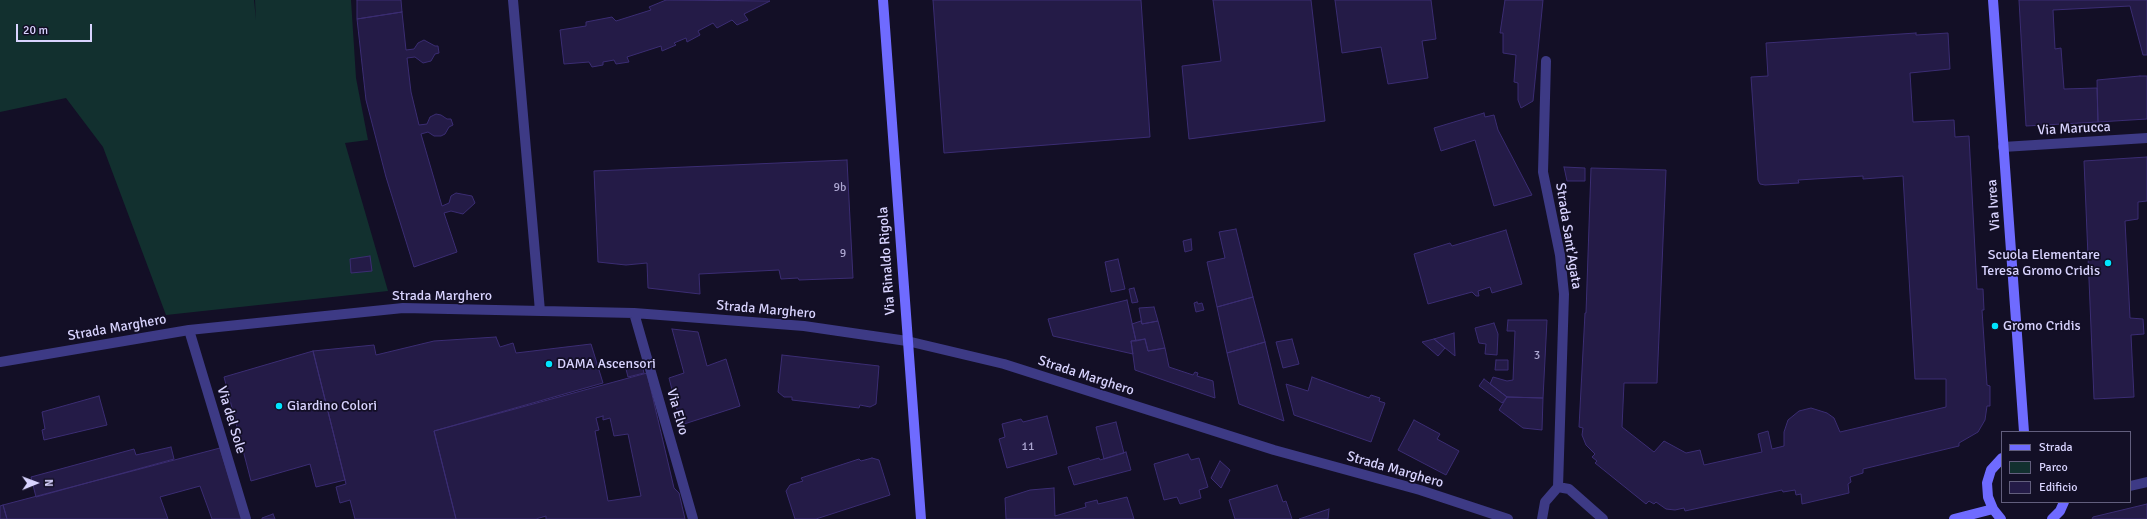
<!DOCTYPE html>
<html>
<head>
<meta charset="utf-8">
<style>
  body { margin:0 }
  #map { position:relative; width:2147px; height:519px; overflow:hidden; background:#130f26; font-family:Signika,sans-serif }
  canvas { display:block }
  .legend { position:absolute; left:2001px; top:431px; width:130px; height:72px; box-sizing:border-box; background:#130f26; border:1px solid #625e7d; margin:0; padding:5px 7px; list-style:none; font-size:12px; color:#d9d4ff }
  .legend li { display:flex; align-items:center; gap:8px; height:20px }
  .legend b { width:20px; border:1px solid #625e7d }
  .north { position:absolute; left:16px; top:463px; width:40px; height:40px; -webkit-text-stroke:3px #130f26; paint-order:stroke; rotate:89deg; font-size:11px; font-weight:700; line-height:16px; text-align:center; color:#d9d4ff }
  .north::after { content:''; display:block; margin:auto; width:14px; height:18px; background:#d9d4ff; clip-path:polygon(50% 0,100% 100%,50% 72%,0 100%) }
  .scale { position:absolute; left:16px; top:24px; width:76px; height:18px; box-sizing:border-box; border:2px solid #d9d4ff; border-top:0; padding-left:5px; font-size:12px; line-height:14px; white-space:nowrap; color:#d9d4ff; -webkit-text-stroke:3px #130f26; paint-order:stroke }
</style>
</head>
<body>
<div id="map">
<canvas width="2147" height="519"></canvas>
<ul class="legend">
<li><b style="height:5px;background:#6f6bff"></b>Strada</li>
<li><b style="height:11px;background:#12302f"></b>Parco</li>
<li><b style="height:11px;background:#241b47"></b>Edificio</li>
</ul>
<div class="north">N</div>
<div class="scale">20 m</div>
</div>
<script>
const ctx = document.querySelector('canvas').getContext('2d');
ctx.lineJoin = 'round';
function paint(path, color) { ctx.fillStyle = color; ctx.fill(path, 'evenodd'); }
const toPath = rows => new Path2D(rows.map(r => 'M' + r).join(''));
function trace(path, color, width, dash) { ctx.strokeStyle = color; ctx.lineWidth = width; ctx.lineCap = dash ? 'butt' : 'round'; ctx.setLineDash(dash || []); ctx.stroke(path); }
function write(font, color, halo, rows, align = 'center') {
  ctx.font = font + ' Signika,sans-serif'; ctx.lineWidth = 3.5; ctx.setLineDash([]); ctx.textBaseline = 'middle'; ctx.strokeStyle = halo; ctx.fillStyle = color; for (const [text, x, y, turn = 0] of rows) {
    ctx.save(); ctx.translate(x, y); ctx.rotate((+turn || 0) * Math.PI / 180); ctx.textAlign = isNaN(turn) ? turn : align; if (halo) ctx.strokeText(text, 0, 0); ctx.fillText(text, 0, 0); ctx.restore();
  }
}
paint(toPath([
  [0,0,254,0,256,20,255,0,351,0,356,78,368,140,345,143,388,291,166,315,103,147,66,98,0,112]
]), '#12302f');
const building = toPath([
  [357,0,401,0,402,12,357,19,357,0],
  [666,0,770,1,744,14,748,20,737,25,732,20,717,28,713,23,698,31,700,35,687,42,686,38,674,43,676,45,662,51,661,46,627,57,629,62,616,64,614,60,603,62,603,65,592,67,589,62,564,64,560,30,586,26,586,22,612,17,616,21,651,10,649,7,666,0],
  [933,0,1141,0,1150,137,944,153,933,0],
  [1213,0,1311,0,1325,121,1189,139,1182,66,1221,61,1213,0],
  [1335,0,1431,0,1436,39,1422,41,1428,78,1388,84,1381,47,1342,53,1335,0],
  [1505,0,1543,0,1533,101,1521,108,1518,100,1518,83,1514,82,1516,55,1503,53,1503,33,1500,33,1505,0],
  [2019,0,2147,0,2147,55,2143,55,2130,6,2053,10,2055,49,2061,48,2064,89,2097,88,2098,122,2026,126,2019,0],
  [402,12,406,50,414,49,418,43,424,40,435,46,438,46,439,53,435,54,431,61,423,63,415,57,407,58,411,92,419,125,427,124,430,117,436,114,441,115,447,119,451,119,453,125,449,127,445,134,441,136,434,136,428,132,421,134,442,206,449,203,451,196,456,193,472,196,475,203,463,214,451,211,444,213,457,252,414,267,386,177,366,100,357,19,402,12],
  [1916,33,1916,35,1948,33,1950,69,1910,73,1913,122,1954,120,1955,137,1969,136,1977,289,1983,289,1984,310,1982,310,1987,385,1990,386,1990,406,1987,406,1985,420,1978,432,1959,443,1959,446,1863,469,1863,473,1850,477,1851,482,1848,484,1849,493,1802,504,1801,494,1796,495,1795,490,1783,492,1782,490,1685,511,1684,508,1675,510,1666,509,1656,502,1654,504,1649,501,1646,504,1595,463,1597,461,1592,457,1595,454,1586,445,1582,435,1583,428,1579,427,1585,313,1586,313,1591,168,1666,170,1657,383,1624,383,1622,427,1654,452,1664,441,1686,453,1700,450,1704,465,1762,452,1758,434,1768,431,1772,449,1784,446,1784,432,1788,420,1799,411,1811,408,1827,413,1834,418,1840,432,1946,407,1946,379,1915,379,1903,176,1863,179,1863,176,1798,180,1799,183,1765,185,1760,184,1758,180,1751,77,1768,76,1766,43,1916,33],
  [2140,76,2147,76,2147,119,2098,122,2097,80,2140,76],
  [1484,113,1485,117,1494,115,1498,130,1532,195,1494,206,1475,140,1441,151,1434,128,1484,113],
  [2147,157,2147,201,2138,202,2138,219,2125,221,2130,318,2143,319,2144,334,2131,335,2134,397,2094,399,2084,161,2147,157],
  [847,160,853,278,799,280,798,278,781,279,779,270,699,274,700,294,648,288,647,263,626,265,598,262,594,171,847,160],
  [1564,167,1585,168,1585,181,1567,181,1564,167],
  [1236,229,1253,297,1217,307,1207,262,1225,258,1219,232,1236,229],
  [1506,230,1522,284,1492,293,1490,287,1478,291,1479,296,1476,296,1472,292,1428,304,1414,254,1450,243,1452,246,1506,230],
  [1191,239,1192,250,1185,252,1183,241,1191,239],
  [370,256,372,271,351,273,350,259,370,256],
  [1118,259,1125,289,1111,292,1105,262,1118,259],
  [1134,288,1138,302,1132,303,1129,289,1134,288],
  [1253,297,1265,342,1227,353,1217,307,1253,297],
  [1127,300,1136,341,1131,341,1133,354,1053,336,1048,319,1127,300],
  [1197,302,1198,304,1202,303,1204,310,1196,312,1194,303,1197,302],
  [1154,307,1158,321,1142,324,1139,308,1154,307],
  [1508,320,1547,320,1543,398,1507,397,1490,384,1493,377,1507,381,1513,380,1515,331,1507,331,1508,320],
  [1141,321,1142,324,1158,321,1165,348,1148,351,1145,339,1136,341,1132,324,1141,321],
  [1494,323,1498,334,1497,355,1485,354,1486,344,1479,343,1475,328,1494,323],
  [672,329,698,332,707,366,726,359,740,406,681,425,669,378,684,373,672,329],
  [1454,333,1455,356,1434,339,1454,333],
  [496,337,500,347,513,343,516,353,591,344,603,383,434,431,456,519,355,519,350,500,340,503,336,487,346,484,313,351,374,345,376,355,434,341,496,337],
  [1145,339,1148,351,1165,348,1169,367,1193,375,1195,372,1198,373,1197,376,1213,381,1215,398,1135,370,1131,341,1145,339],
  [1292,339,1299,364,1283,368,1276,342,1292,339],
  [1434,339,1445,348,1438,356,1422,342,1434,339],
  [1265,342,1284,421,1239,404,1227,353,1265,342],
  [313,351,345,480,316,487,310,464,251,481,224,377,313,351],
  [782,355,879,366,876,404,870,407,860,405,859,408,792,400,792,397,784,397,778,392,782,355],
  [1496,360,1508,360,1508,370,1495,370,1496,360],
  [641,361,644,373,628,377,625,365,641,361],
  [647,373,674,488,679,493,685,519,546,519,546,516,536,519,456,519,434,431,647,373],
  [603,416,603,420,610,418,614,436,628,434,641,496,608,501,595,431,599,430,596,418,603,416],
  [1312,377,1369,398,1371,395,1380,398,1379,401,1385,403,1371,442,1294,415,1286,384,1308,391,1312,377],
  [1484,379,1507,397,1502,403,1479,386,1484,379],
  [99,396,107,425,44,440,42,430,45,429,42,412,99,396],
  [1507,397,1543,398,1542,430,1523,428,1499,410,1507,397],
  [1047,416,1057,454,1007,468,999,439,1005,437,1002,424,1021,419,1023,422,1047,416],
  [1414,420,1440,434,1437,439,1459,451,1446,475,1398,450,1414,420],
  [1116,422,1124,453,1104,459,1096,427,1116,422],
  [171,447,174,459,36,497,31,477,134,449,136,455,171,447],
  [220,448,242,519,212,519,200,486,160,497,168,519,7,519,3,505,220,448],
  [1126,452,1131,470,1074,485,1068,467,1099,458,1100,460,1126,452],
  [1188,454,1191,460,1199,458,1208,487,1199,490,1201,498,1180,504,1177,497,1164,500,1154,464,1188,454],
  [872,458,879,460,890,495,816,519,795,519,786,491,790,485,803,481,801,478,859,459,861,461,872,458],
  [1220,461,1230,470,1221,488,1211,478,1220,461],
  [1277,485,1283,502,1286,501,1292,519,1235,519,1229,500,1277,485],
  [1054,488,1055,516,1086,507,1085,503,1097,500,1098,504,1127,497,1134,519,1006,519,1005,498,1030,490,1054,488],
  [2147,504,2147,519,2092,519,2093,517,2147,504],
  [3,505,7,519,0,519,0,506,3,505],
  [1329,509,1328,519,1299,519,1329,509],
  [273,514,275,519,262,519,262,518,273,514]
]);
paint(building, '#241b47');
trace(building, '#3b2d73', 1);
trace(toPath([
  [513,0,540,311],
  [1546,61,1543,172,1560,255,1564,294,1558,487],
  [2003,147,2147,138],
  [634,313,693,519],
  [189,330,246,519],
  [0,362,189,330,403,308,634,313,804,326,907,341,1004,364,1274,450,1420,490,1508,519],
  [2130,486,2147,482],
  [1542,519,1545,502,1558,487,1569,489,1603,519]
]), '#3d3a85', 10);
trace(toPath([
  [883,0,921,519],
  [1993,0,2024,432],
  [1954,519,1993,509],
  [2001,519,1993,509,1988,497,1987,483,1991,470,2002,458],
  [2052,519,2060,511,2064,502]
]), '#6f6bff', 10);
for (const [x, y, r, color] of [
  [2108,263,4,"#00e5ff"],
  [1995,326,4,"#00e5ff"],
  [549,364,4,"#00e5ff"],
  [279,406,4,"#00e5ff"]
]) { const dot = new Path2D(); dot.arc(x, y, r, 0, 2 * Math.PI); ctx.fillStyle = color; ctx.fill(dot); trace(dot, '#130f26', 1.5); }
write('12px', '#aca6d1', null, [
  ["9b",840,188],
  ["9",843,254],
  ["3",1537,356],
  ["11",1028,447]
]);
write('14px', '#d9d4ff', '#130f26', [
  ["Via Marucca",2074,129,-3],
  ["Via Ivrea",1994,205,-94],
  ["Strada Sant'Agata",1568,236,81],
  ["Via Rinaldo Rigola",887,261,-94],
  ["Strada Marghero",442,296],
  ["Strada Marghero",766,310,5],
  ["Strada Marghero",117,328,-10],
  ["Strada Marghero",1086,376,18],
  ["Via Elvo",677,412,74],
  ["Via del Sole",231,420,73],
  ["Strada Marghero",1395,470,16]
]);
write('14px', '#d9d4ff', '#130f26', [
  ["Scuola Elementare",2100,255,"right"],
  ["Teresa Gromo Cridis",2100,271,"right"],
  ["Gromo Cridis",2003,326],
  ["DAMA Ascensori",557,364],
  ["Giardino Colori",287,406]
], 'left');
</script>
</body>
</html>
